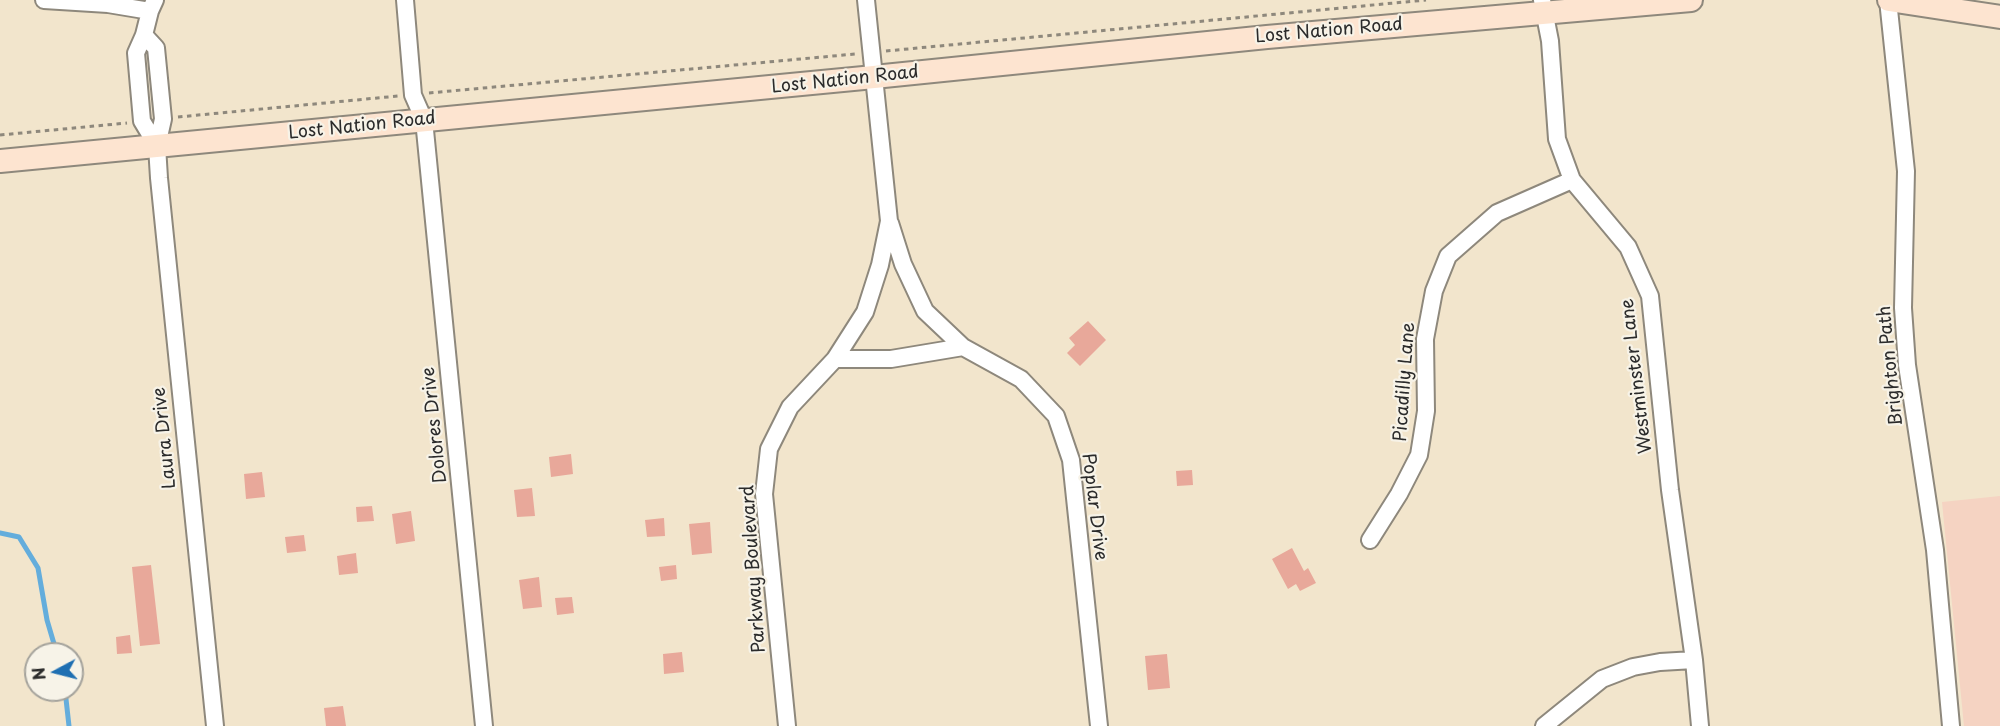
<!DOCTYPE html>
<html>
<head>
<meta charset="utf-8">
<style>
  body { margin:0 }
  #map { position:relative; width:2000px; height:726px; overflow:hidden; background:#f2e5cc; font-family:"Playpen Sans",sans-serif }
  canvas { display:block }
  .north { position:absolute; left:24px; top:642px; width:60px; height:60px; box-sizing:border-box; background:#f7f3e8; border:2px solid #a5a39c; border-radius:50%; rotate:263deg; font-size:16px; font-weight:700; line-height:24px; text-align:center; color:#2b2b2b }
  .north::after { content:''; display:block; margin:auto; width:21px; height:27px; background:#1f6fb2; clip-path:polygon(50% 0,100% 100%,50% 72%,0 100%) }
</style>
</head>
<body>
<div id="map">
<canvas width="2000" height="726"></canvas>
<div class="north">N</div>
</div>
<script>
const ctx = document.querySelector('canvas').getContext('2d');
ctx.lineJoin = 'round';
function paint(path, color) { ctx.fillStyle = color; ctx.fill(path, 'evenodd'); }
const toPath = rows => new Path2D(rows.map(r => 'M' + r).join(''));
function trace(path, color, width, dash) { ctx.strokeStyle = color; ctx.lineWidth = width; ctx.lineCap = dash ? 'butt' : 'round'; ctx.setLineDash(dash || []); ctx.stroke(path); }
function write(font, color, halo, rows, align = 'center') {
  ctx.font = font + ' "Playpen Sans",sans-serif'; ctx.lineWidth = 4.5; ctx.setLineDash([]); ctx.textBaseline = 'middle'; ctx.strokeStyle = halo; ctx.fillStyle = color; for (const [text, x, y, turn = 0] of rows) {
    ctx.save(); ctx.translate(x, y); ctx.rotate((+turn || 0) * Math.PI / 180); ctx.textAlign = isNaN(turn) ? turn : align; if (halo) ctx.strokeText(text, 0, 0); ctx.fillText(text, 0, 0); ctx.restore();
  }
}
paint(toPath([
  [2000,496,2000,726,1964,726,1942,502]
]), '#f5d3c2');
trace(toPath([
  [0,533,19,537,38,568,47,620,57,654],
  [65,690,69,726]
]), '#64addc', 5);
paint(toPath([
  [1088,321,1106,340,1080,366,1067,353,1075,345,1069,338],
  [571,454,573,474,551,477,549,457],
  [1192,470,1193,485,1177,486,1176,471],
  [262,472,265,497,246,499,244,474],
  [532,488,535,516,517,517,514,490],
  [372,506,374,521,357,522,356,507],
  [411,511,415,541,396,544,392,514],
  [664,518,665,536,647,537,645,520],
  [710,522,712,553,692,555,689,524],
  [304,535,306,551,287,553,285,537],
  [1292,548,1304,571,1308,568,1316,583,1300,591,1296,584,1288,589,1272,559],
  [356,553,358,573,339,575,337,556],
  [151,565,160,644,140,646,132,567],
  [676,565,677,579,661,581,659,567],
  [539,577,542,607,523,609,519,580],
  [572,597,574,613,557,615,555,598],
  [130,635,132,653,117,654,116,637],
  [682,652,684,672,664,674,663,654],
  [1167,654,1170,688,1148,690,1145,656],
  [343,706,346,726,326,726,324,708]
]), '#e8a89a');
const street = toPath([
  [44,0,108,4,150,11],
  [155,0,150,11,144,35,136,53,142,121,157,146],
  [405,0,413,95,424,120,484,726],
  [1542,0,1550,41,1557,139,1572,180,1628,247,1650,296,1670,490,1694,660,1700,726],
  [1888,0,1906,171,1903,308,1907,365,1935,550,1951,726],
  [144,35,156,48,163,119,157,146,159,178,215,726],
  [890,223,903,264,925,311,963,347,1021,379,1056,416,1071,460,1099,726],
  [835,359,891,359,963,347],
  [1370,540,1399,494,1419,455,1426,411,1425,339,1434,291,1448,256,1497,213,1572,180],
  [787,726,764,494,769,449,790,407,835,359,865,312,880,265,889,221,866,0],
  [1544,726,1602,679,1633,667,1660,662,1694,660]
]);
const secondary = toPath([
  [1889,0,2000,17],
  [0,161,874,77,1267,37,1691,0]
]);
trace(street, '#8e887c', 20);
trace(secondary, '#8e887c', 26);
trace(toPath([
  [886,51,1426,0],
  [429,93,855,54],
  [178,117,398,96],
  [0,135,127,123]
]), '#8e887c', 3, [4.5, 4.5]);
trace(street, '#fff', 16);
trace(secondary, '#fde4d0', 22);
write('18px', '#2b2b2b', '#f7f3e8', [
  ["Lost Nation Road",1329,31,-5],
  ["Lost Nation Road",845,80,-6],
  ["Lost Nation Road",362,126,-6],
  ["Brighton Path",1891,366,-96],
  ["Westminster Lane",1637,376,-97],
  ["Picadilly Lane",1405,382,-86],
  ["Dolores Drive",435,425,-96],
  ["Laura Drive",165,438,-96],
  ["Poplar Drive",1094,507,83],
  ["Parkway Boulevard",754,569,-94]
]);
</script>
</body>
</html>
